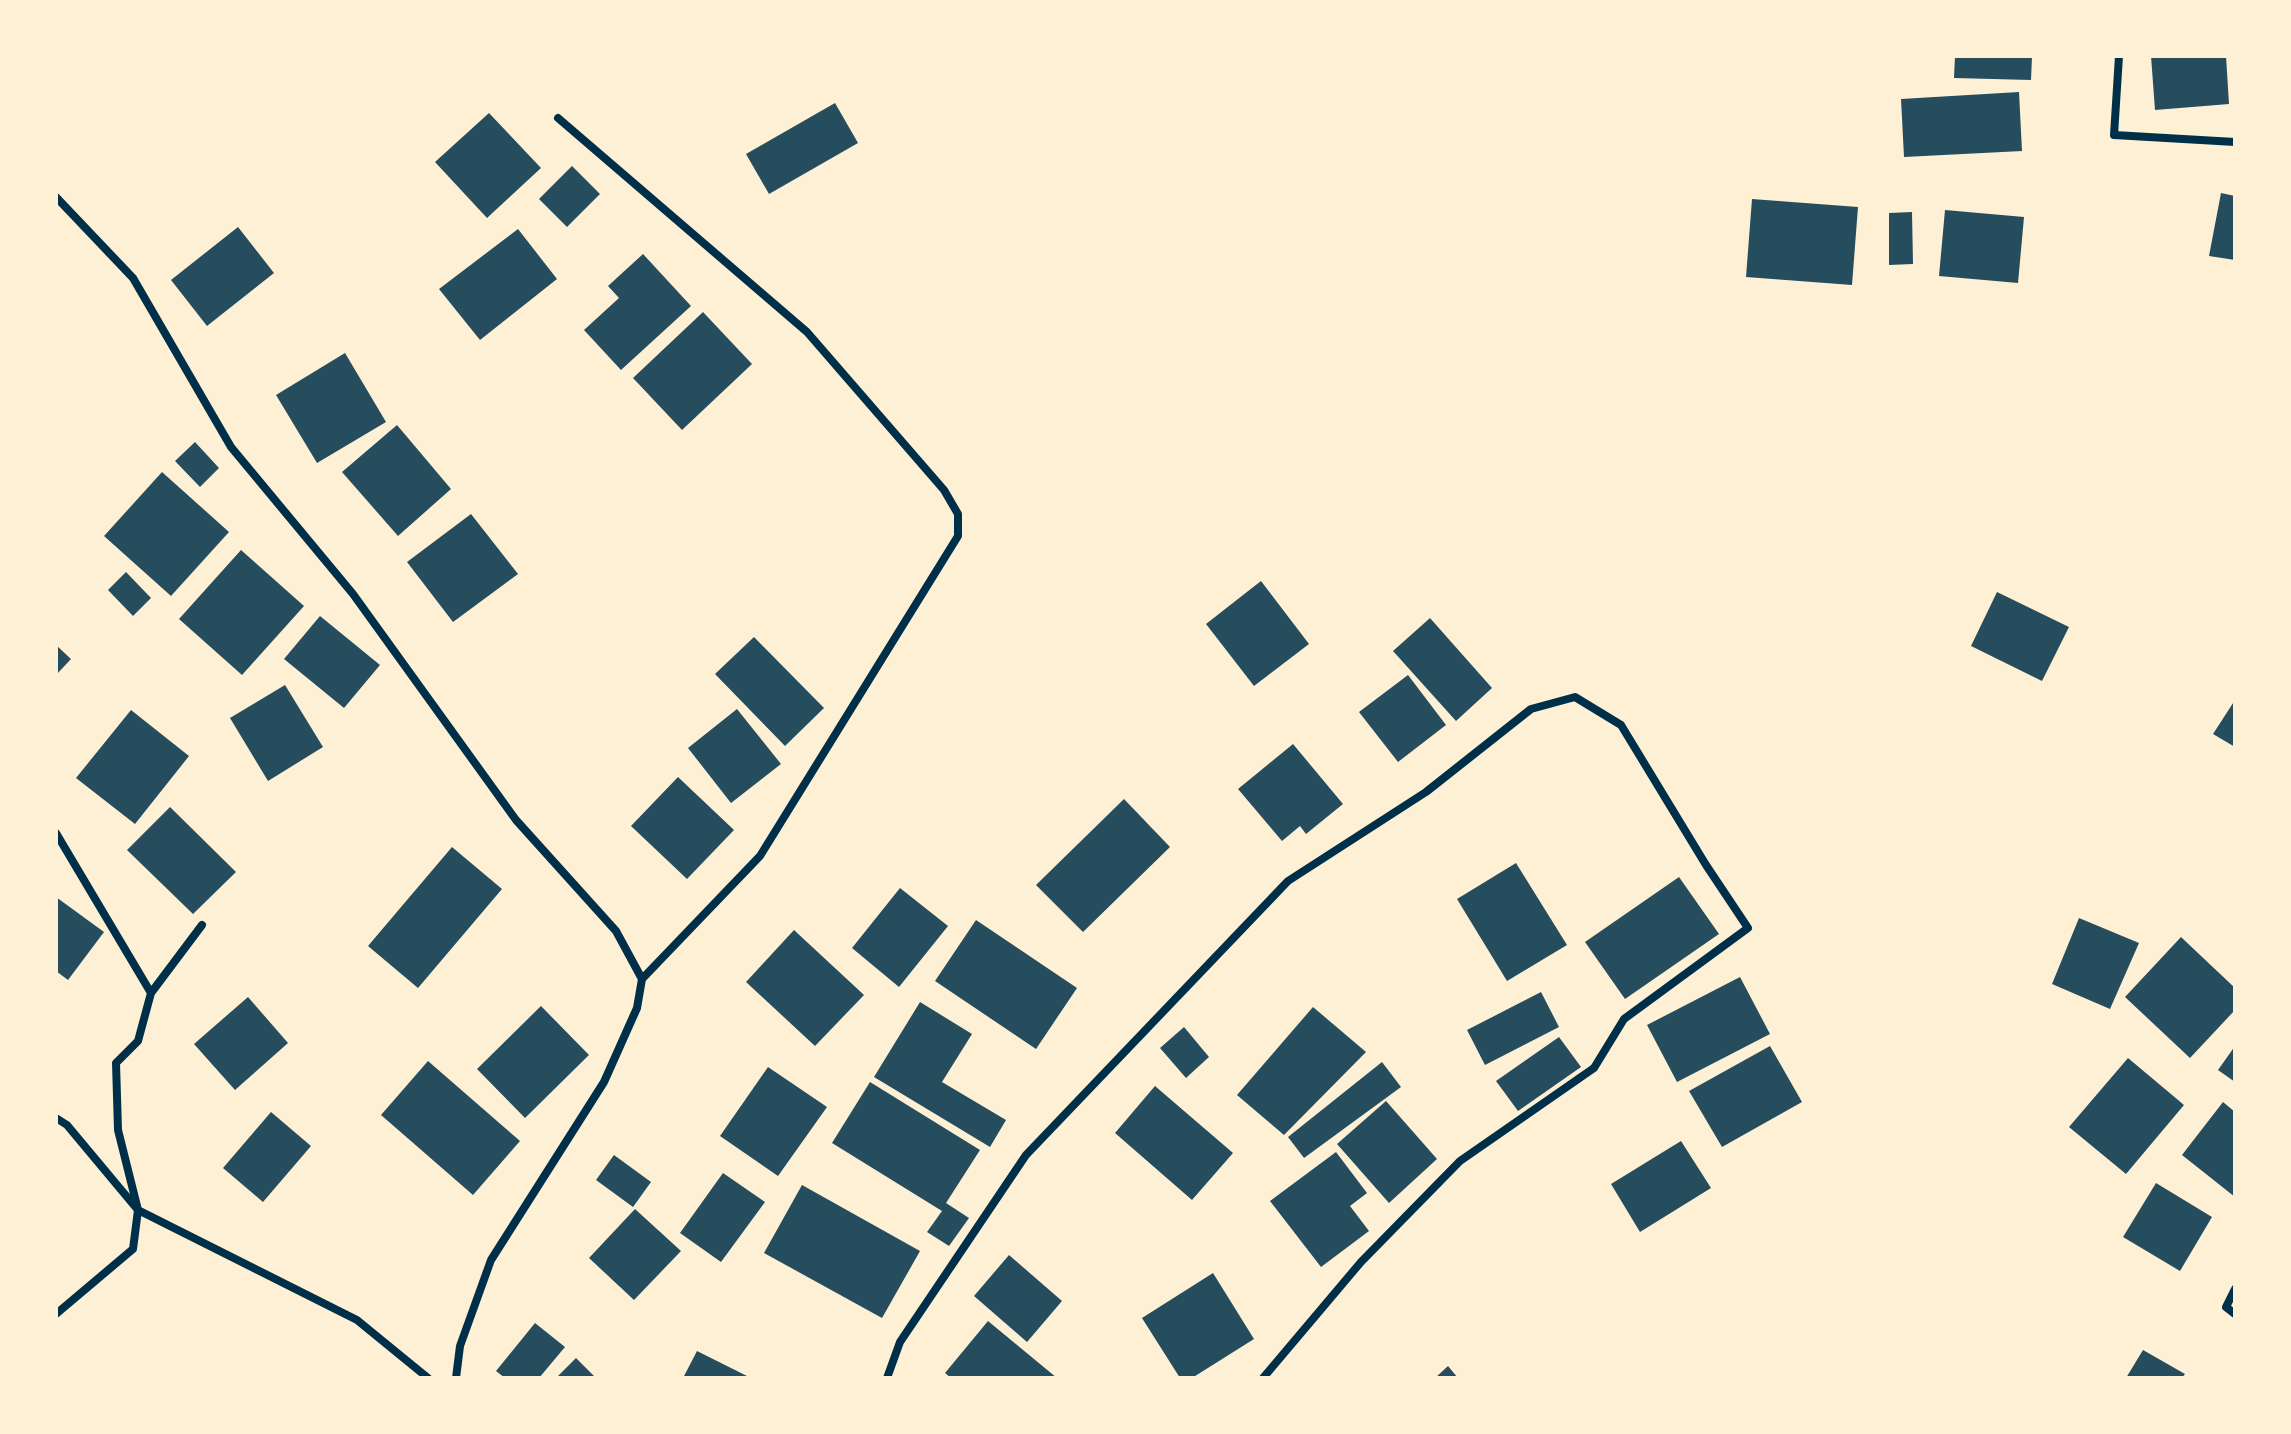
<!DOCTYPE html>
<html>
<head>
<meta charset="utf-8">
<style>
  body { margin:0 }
  #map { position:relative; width:2291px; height:1434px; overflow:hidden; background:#fdf0d5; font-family:"Golos Text",sans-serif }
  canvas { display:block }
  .frame { position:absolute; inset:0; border:58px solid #fdf0d5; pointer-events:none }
</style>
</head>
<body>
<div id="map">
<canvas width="2291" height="1434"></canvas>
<div class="frame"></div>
</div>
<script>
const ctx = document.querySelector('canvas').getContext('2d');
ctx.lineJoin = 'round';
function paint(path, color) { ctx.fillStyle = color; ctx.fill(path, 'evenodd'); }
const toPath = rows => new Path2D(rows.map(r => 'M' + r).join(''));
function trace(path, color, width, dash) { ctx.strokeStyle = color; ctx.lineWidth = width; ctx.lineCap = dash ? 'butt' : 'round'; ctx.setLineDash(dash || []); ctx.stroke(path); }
paint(toPath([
  [1955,56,2032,56,2031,80,1954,78],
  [2151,56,2226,56,2229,104,2155,110],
  [2019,92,2022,151,1904,157,1901,99],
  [835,103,858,143,769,194,746,154],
  [489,113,541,168,487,218,435,162],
  [572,166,600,194,567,227,539,199],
  [2221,193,2235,196,2235,260,2209,256],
  [1752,199,1858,207,1852,285,1746,277],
  [1945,210,2024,217,2018,283,1939,276],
  [1912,212,1913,264,1889,265,1889,213],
  [238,227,274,273,207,326,171,280],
  [518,229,557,279,480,340,439,289],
  [643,254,691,306,621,370,584,330,619,298,608,286],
  [703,312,752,364,682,430,633,378],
  [345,353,386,422,317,463,276,395],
  [397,425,451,489,398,536,342,472],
  [195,442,219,468,200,487,175,461],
  [162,472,229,532,171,596,104,536],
  [471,514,518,574,453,622,407,562],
  [241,550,304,606,242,675,179,619],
  [126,572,151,598,133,616,108,590],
  [1261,581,1309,644,1254,686,1206,624],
  [1997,592,2069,627,2042,681,1971,646],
  [320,616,380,665,344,708,284,659],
  [1430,618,1492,688,1456,721,1393,651],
  [754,637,824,708,785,746,715,674],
  [56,645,71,659,56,675],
  [1408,675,1446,725,1398,762,1359,712],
  [285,685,323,747,268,781,230,718],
  [2235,700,2235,747,2213,734],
  [737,709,781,764,731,803,688,748],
  [131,710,189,756,135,824,76,778],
  [1293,744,1343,804,1306,834,1300,826,1282,841,1238,789],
  [678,777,734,830,687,879,631,826],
  [1124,799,1170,847,1083,932,1036,885],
  [170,807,236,872,193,914,127,850],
  [452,847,502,889,418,988,368,946],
  [1516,863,1567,945,1507,981,1457,899],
  [1679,877,1719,934,1625,999,1585,942],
  [900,888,948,926,899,987,852,948],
  [56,897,104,932,68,980,56,971],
  [2079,918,2139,943,2110,1009,2052,984],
  [976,920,1077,988,1036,1049,935,981],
  [794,930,864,995,815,1046,746,982],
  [2181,937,2235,988,2235,1010,2190,1058,2125,997],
  [1740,977,1770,1034,1677,1082,1647,1025],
  [1541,992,1559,1027,1485,1065,1467,1030],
  [248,997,288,1043,235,1090,194,1044],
  [920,1002,972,1034,942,1082,1006,1120,990,1147,874,1077],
  [541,1006,589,1055,525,1118,477,1069],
  [1313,1007,1366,1052,1284,1135,1237,1095],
  [1184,1027,1209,1057,1186,1078,1160,1048],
  [1559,1037,1581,1067,1518,1111,1496,1081],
  [1770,1046,1802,1102,1722,1147,1689,1091],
  [2235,1046,2235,1082,2218,1070],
  [2128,1058,2184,1105,2126,1174,2069,1127],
  [428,1061,520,1141,473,1195,381,1115],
  [1382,1062,1401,1087,1304,1158,1288,1137],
  [768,1067,827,1107,778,1176,720,1136],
  [870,1082,980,1150,946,1203,969,1218,949,1246,927,1232,942,1211,832,1143],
  [1155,1086,1233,1153,1192,1200,1115,1133],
  [1386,1101,1437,1159,1389,1203,1337,1144],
  [2223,1102,2235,1112,2235,1197,2182,1155],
  [271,1112,311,1146,263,1202,223,1168],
  [1681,1141,1711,1188,1640,1232,1611,1184],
  [1336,1152,1367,1193,1350,1206,1369,1231,1321,1267,1270,1201],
  [614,1155,651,1182,633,1207,596,1180],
  [723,1173,765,1202,721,1262,680,1233],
  [2156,1183,2212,1217,2180,1271,2123,1237],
  [802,1185,920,1251,882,1318,764,1253],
  [635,1209,681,1251,634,1300,589,1258],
  [1009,1255,1062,1301,1027,1342,974,1296],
  [1213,1273,1254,1339,1192,1378,1180,1378,1142,1318],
  [988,1321,1057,1378,951,1378,945,1373],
  [535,1323,565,1347,539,1378,505,1378,496,1371],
  [2143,1350,2185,1374,2182,1378,2126,1378],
  [697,1351,751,1378,683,1378],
  [576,1358,596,1378,556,1378],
  [1448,1366,1458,1378,1435,1378]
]), '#264d5e');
trace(toPath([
  [2119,56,2114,135,2235,142],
  [558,118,807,332,944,490,958,514,958,536,760,856,642,979],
  [56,197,133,278,231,447,353,594,516,820,616,931,642,979,637,1008,604,1082,491,1260,460,1346,456,1378],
  [56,833,151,993],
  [202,925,151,993,138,1041,116,1063,118,1130,138,1210,357,1320,428,1378],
  [56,1118,67,1125,138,1210,133,1249,56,1314],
  [2235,1289,2226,1307,2235,1314],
  [887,1378,900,1342,1026,1155,1288,881,1426,792,1531,709,1575,697,1621,725,1706,865,1748,928,1624,1019,1594,1068,1460,1161,1361,1262,1263,1378]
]), '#003049', 8);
</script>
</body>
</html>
